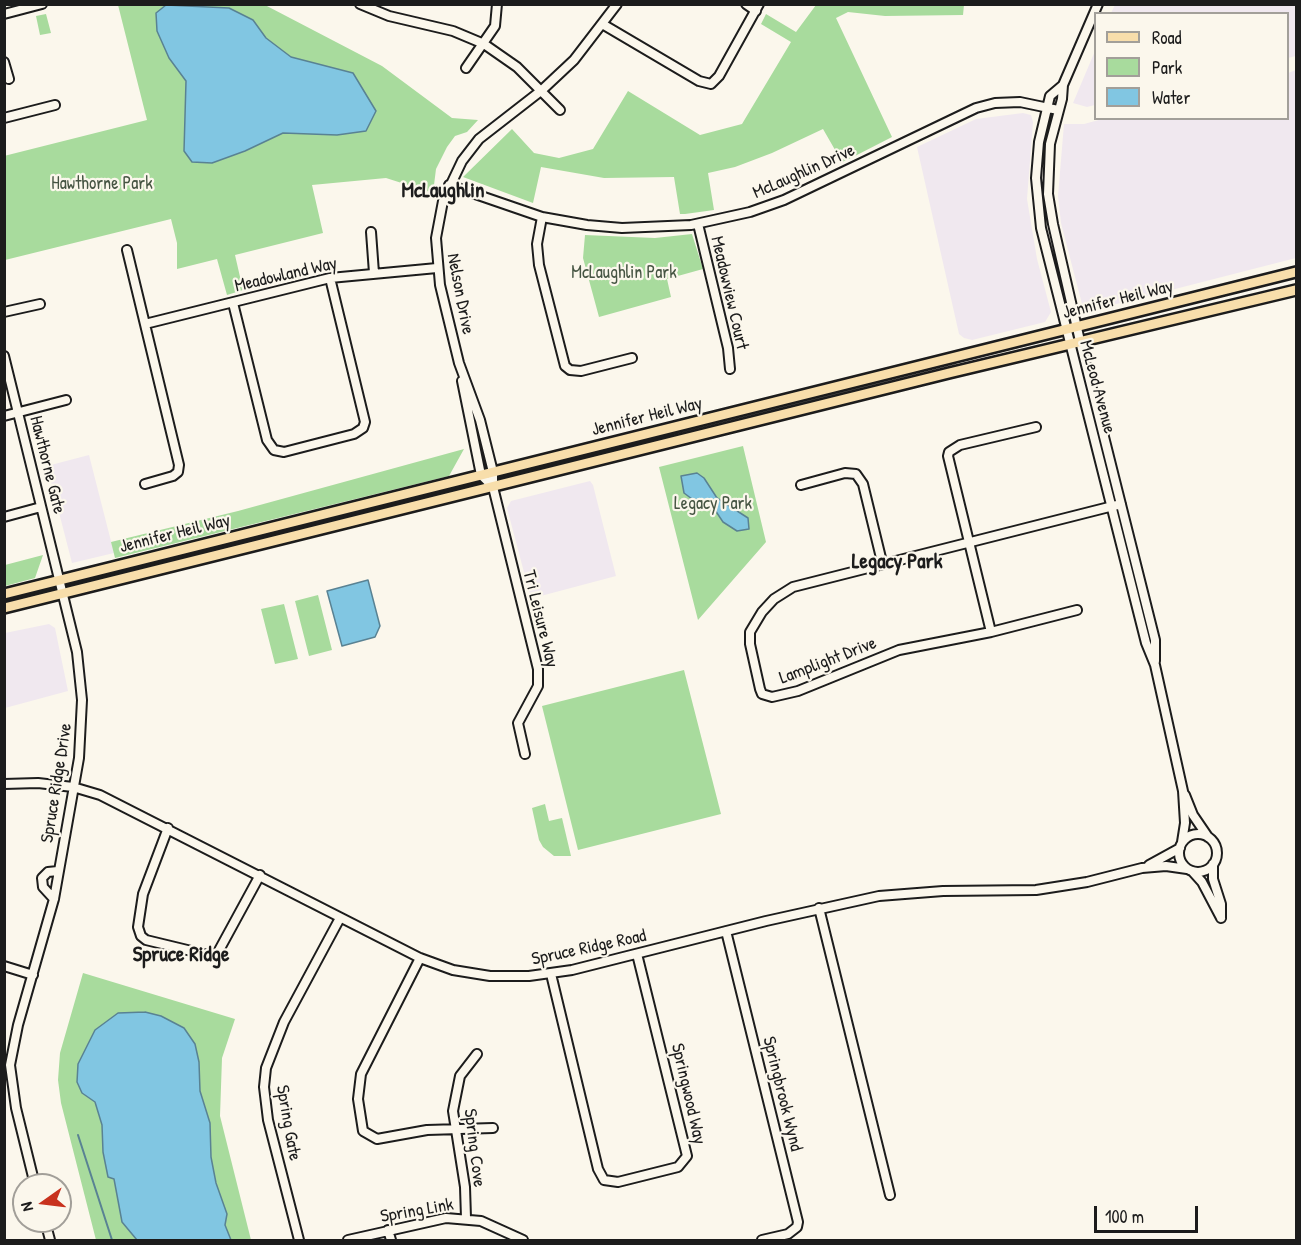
<!DOCTYPE html>
<html>
<head>
<meta charset="utf-8">
<style>
  body { margin:0 }
  #map { position:relative; width:1301px; height:1245px; overflow:hidden; background:#fbf7ec; font-family:"Patrick Hand",sans-serif }
  canvas { display:block }
  .frame { position:absolute; inset:0; border:6px solid #1c1c1c; pointer-events:none }
  .legend { position:absolute; left:1094px; top:12px; width:195px; height:108px; box-sizing:border-box; background:#fbf7ec; border:2px solid #a29f99; margin:0; padding:8px 10px; list-style:none; font-size:18px; color:#1c1c1c }
  .legend li { display:flex; align-items:center; gap:12px; height:30px }
  .legend b { width:30px; border:2px solid #a29f99 }
  .north { position:absolute; left:12px; top:1173px; width:60px; height:60px; box-sizing:border-box; background:#fbf7ec; border:2px solid #a29f99; border-radius:50%; rotate:256deg; font-size:16px; font-weight:700; line-height:24px; text-align:center; color:#1c1c1c }
  .north::after { content:''; display:block; margin:auto; width:21px; height:27px; background:#c8321e; clip-path:polygon(50% 0,100% 100%,50% 72%,0 100%) }
  .scale { position:absolute; left:1094px; top:1206px; width:104px; height:27px; box-sizing:border-box; border:3px solid #1c1c1c; border-top:0; padding-left:8px; font-size:18px; line-height:21px; white-space:nowrap; color:#1c1c1c; -webkit-text-stroke:4px #fbf7ec; paint-order:stroke }
</style>
</head>
<body>
<div id="map">
<canvas width="1301" height="1245"></canvas>
<div class="frame"></div>
<ul class="legend">
<li><b style="height:8px;background:#f8deab"></b>Road</li>
<li><b style="height:16px;background:#a8db9d"></b>Park</li>
<li><b style="height:16px;background:#81c6e2"></b>Water</li>
</ul>
<div class="north">N</div>
<div class="scale">100 m</div>
</div>
<script>
const ctx = document.querySelector('canvas').getContext('2d');
ctx.lineJoin = 'round';
function paint(path, color) { ctx.fillStyle = color; ctx.fill(path, 'evenodd'); }
const toPath = rows => new Path2D(rows.map(r => 'M' + r).join(''));
function trace(path, color, width, dash) { ctx.strokeStyle = color; ctx.lineWidth = width; ctx.lineCap = dash ? 'butt' : 'round'; ctx.setLineDash(dash || []); ctx.stroke(path); }
function write(font, color, halo, rows, align = 'center') {
  ctx.font = font + ' "Patrick Hand",sans-serif'; ctx.lineWidth = 4.5; ctx.setLineDash([]); ctx.textBaseline = 'middle'; ctx.strokeStyle = halo; ctx.fillStyle = color; for (const [text, x, y, turn = 0] of rows) {
    ctx.save(); ctx.translate(x, y); ctx.rotate((+turn || 0) * Math.PI / 180); ctx.textAlign = isNaN(turn) ? turn : align; if (halo) ctx.strokeText(text, 0, 0); ctx.fillText(text, 0, 0); ctx.restore();
  }
}
paint(toPath([
  [1115,5,1296,5,1296,56,1288,58,1288,14,1111,13],
  [1095,51,1095,105,1087,107,1073,103],
  [1296,70,1296,258,1097,309,1082,304,1061,223,1058,196,1064,124,1084,124,1106,118,1288,118,1288,73],
  [1023,113,1031,115,1033,122,1027,199,1037,259,1051,312,1045,322,972,340,964,338,959,334,917,147,976,119],
  [89,455,114,553,72,563,47,466],
  [590,481,593,485,616,576,537,597,530,595,507,508,511,501],
  [49,624,55,628,68,691,5,708,5,633]
]), '#f0e8ef');
paint(toPath([
  [118,5,265,5,382,66,452,118,478,120,467,132,455,136,447,147,436,169,433,193,386,178,312,185,323,233,235,255,243,290,227,295,217,259,177,269,177,243,171,219,5,260,4,156,147,120],
  [816,5,964,5,963,15,885,16,848,12,836,18,892,137,853,157,842,162,823,129,772,153,735,167,708,173,714,210,685,214,680,214,674,177,604,178,541,167,533,203,463,177,512,129,534,153,559,158,593,149,628,91,700,135,742,124,791,42,761,24,766,14,796,32],
  [46,14,51,33,40,35,36,16],
  [692,234,703,269,667,279,671,297,599,317,583,258,585,235,655,238],
  [743,446,766,542,698,620,659,467],
  [464,449,449,476,115,558,111,542,238,511],
  [43,555,35,578,5,586,5,565],
  [318,595,332,650,309,656,295,601],
  [284,604,298,659,275,664,261,609],
  [684,670,721,814,578,850,542,706],
  [545,804,549,821,562,818,571,856,554,856,543,847,539,840,532,808],
  [83,973,235,1019,222,1058,220,1116,251,1240,96,1240,61,1103,58,1080,60,1053]
]), '#a8db9d');
const water = toPath([
  [166,5,229,8,253,20,266,38,291,57,353,73,376,111,366,131,337,135,283,133,245,151,212,163,192,162,184,151,186,81,169,58,157,31,156,13,166,5],
  [697,473,704,478,717,498,748,518,749,529,737,531,723,522,713,507,706,501,692,499,684,493,681,476,697,473],
  [368,580,380,626,375,637,342,646,327,591,368,580],
  [145,1012,161,1016,184,1028,195,1044,199,1062,200,1091,210,1123,211,1157,216,1183,227,1214,225,1225,231,1240,137,1240,122,1222,114,1179,108,1177,103,1152,102,1125,95,1102,82,1093,77,1082,78,1064,95,1030,118,1013,145,1012]
]);
paint(water, '#81c6e2');
trace(water, '#598293', 1.5);
trace(toPath([
  [78,1135,112,1240]
]), '#598293', 2);
const minor = toPath([
  [360,4,389,16,453,31,484,44,517,67,560,110],
  [746,4,756,11],
  [1098,4,1063,85,1062,99,1050,144,1048,194,1053,224,1080,341,1155,640,1155,661],
  [4,14,42,4],
  [604,25,699,81,711,84,719,76,759,4],
  [4,62,9,79],
  [466,68,495,26,497,4],
  [1063,85,1050,96,1039,142,1036,178,1041,228,1146,643,1155,665,1183,791,1185,823,1182,842],
  [4,118,55,105],
  [449,185,542,217,587,225,622,228,691,225,750,212,784,200,976,108,995,103,1020,102,1058,110],
  [542,217,537,244,539,265,565,366,570,370,581,371,632,358],
  [698,224,728,348,730,369],
  [371,232,374,273],
  [127,250,179,465,178,472,173,476,145,484],
  [233,303,267,440,274,450,284,452,354,434,363,428,365,422,330,278],
  [4,312,40,304],
  [145,324,330,278,437,268],
  [4,356,77,652,82,700,79,758,54,899,18,1025,10,1065,16,1108,35,1185],
  [462,381,481,475,493,487],
  [4,416,66,400],
  [801,485,845,473,856,474,863,484,882,562],
  [4,517,41,507],
  [1077,610,991,632,899,650,798,691,772,697,762,694,760,689,750,644,750,632,762,612,774,599,793,587,1121,504],
  [991,632,948,456,949,452,960,445,1036,427],
  [525,754,518,723,538,686,538,669,493,487,493,472,480,420,459,363,440,285,436,238,443,201,462,161,479,139,542,90,574,60,617,4],
  [4,784,38,783,73,787,100,795,420,958,453,970,490,976,529,976,572,970,766,921,879,896,943,891,1036,890,1087,882,1142,868,1166,866,1187,869],
  [1185,795,1193,815,1208,837],
  [168,828,143,894,138,927,141,936,146,940,208,955,217,954,260,875],
  '1179 853a19 19 0 1 1 38 0a19 19 0 1 1-38 0Z',
  [1213,864,1213,879,1221,904,1221,918],
  [1149,865,1180,848],
  [1193,872,1202,882,1221,918],
  [54,899,43,887,42,878,48,872,58,871],
  [819,908,890,1195],
  [726,931,798,1222,797,1227,788,1234,762,1240],
  [420,958,361,1074,358,1099,363,1131,377,1139,427,1130,493,1128],
  [4,966,33,975],
  [551,974,598,1169,604,1180,618,1182,678,1167,687,1156,637,954],
  [466,1218,465,1187,453,1111,460,1076,477,1054],
  [45,1221,50,1240],
  [388,1230,391,1240],
  [299,1240,268,1120,264,1087,266,1068,284,1022,340,918],
  [348,1240,446,1218,481,1221,523,1240]
]);
const major = toPath([
  [4,594,1296,272],
  [4,608,949,373,1296,290]
]);
trace(minor, '#1c1c1c', 12);
trace(major, '#1c1c1c', 14);
trace(minor, '#fbf7ec', 8);
trace(major, '#f8deab', 9);
write('18px', '#1c1c1c', '#fbf7ec', [
  ["McLaughlin Drive",804,172,-24],
  ["Meadowland Way",286,275,-13],
  ["Meadowview Court",729,293,77],
  ["Nelson Drive",460,294,79],
  ["Jennifer Heil Way",1118,300,-14],
  ["McLeod Avenue",1097,387,75],
  ["Jennifer Heil Way",647,417,-14],
  ["Hawthorne Gate",47,465,76],
  ["Jennifer Heil Way",175,534,-14],
  ["Tri Leisure Way",540,619,76],
  ["Lamplight Drive",828,661,-21],
  ["Spruce Ridge Drive",57,783,-81],
  ["Spruce Ridge Road",589,948,-12],
  ["Springwood Way",688,1094,77],
  ["Springbrook Wynd",782,1094,76],
  ["Spring Gate",288,1123,80],
  ["Spring Cove",474,1148,83],
  ["Spring Link",417,1211,-10]
]);
write('18px', '#465543', '#fbf7ec', [
  ["Hawthorne Park",102,184],
  ["McLaughlin Park",624,273],
  ["Legacy Park",713,504]
]);
write('bold 21px', '#1c1c1c', '#fbf7ec', [
  ["McLaughlin",443,191],
  ["Legacy Park",897,562],
  ["Spruce Ridge",181,955]
]);
</script>
</body>
</html>
